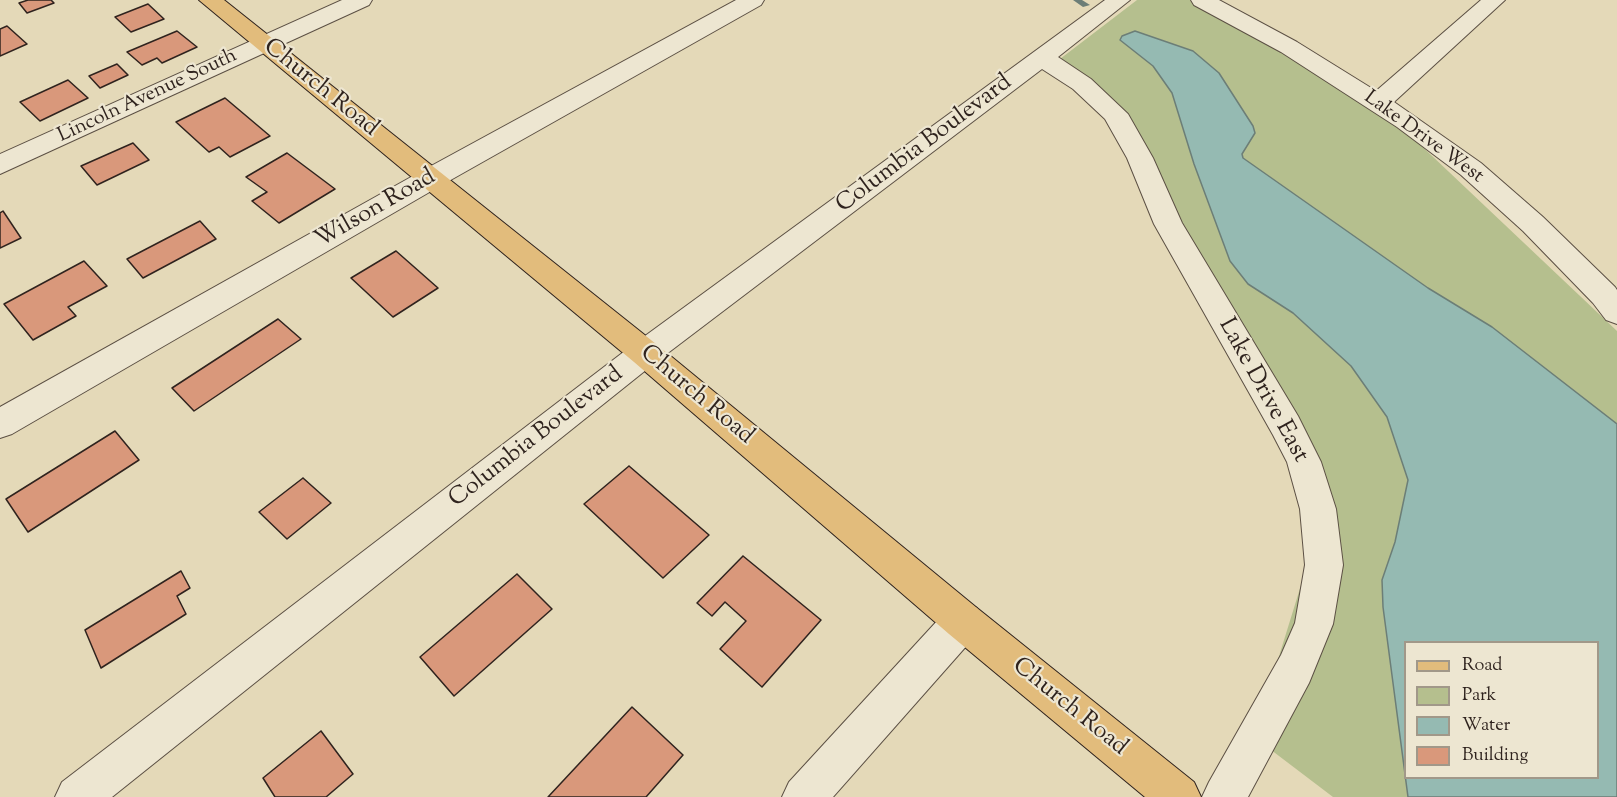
<!DOCTYPE html>
<html>
<head>
<meta charset="utf-8">
<style>
  body { margin:0 }
  #map { position:relative; width:1617px; height:797px; overflow:hidden; background:#e4d9b8; font-family:"Sorts Mill Goudy",serif }
  canvas { display:block }
  .legend { position:absolute; left:1404px; top:641px; width:195px; height:138px; box-sizing:border-box; background:#ede6d1; border:2px solid #a19889; margin:0; padding:8px 10px; list-style:none; font-size:18px; color:#2f231e }
  .legend li { display:flex; align-items:center; gap:12px; height:30px }
  .legend b { width:30px; border:2px solid #a19889 }
</style>
</head>
<body>
<div id="map">
<canvas width="1617" height="797"></canvas>
<ul class="legend">
<li><b style="height:8px;background:#e2bc7c"></b>Road</li>
<li><b style="height:16px;background:#b5bf8e"></b>Park</li>
<li><b style="height:16px;background:#95bab2"></b>Water</li>
<li><b style="height:16px;background:#d9987b"></b>Building</li>
</ul>
</div>
<script>
const ctx = document.querySelector('canvas').getContext('2d');
ctx.lineJoin = 'round';
function paint(path, color) { ctx.fillStyle = color; ctx.fill(path, 'evenodd'); }
const toPath = rows => new Path2D(rows.map(r => 'M' + r).join(''));
function trace(path, color, width, dash) { ctx.strokeStyle = color; ctx.lineWidth = width; ctx.lineCap = dash ? 'butt' : 'round'; ctx.setLineDash(dash || []); ctx.stroke(path); }
function write(font, color, halo, rows, align = 'center') {
  ctx.font = font + ' "Sorts Mill Goudy",serif'; ctx.lineWidth = 4.5; ctx.setLineDash([]); ctx.textBaseline = 'middle'; ctx.strokeStyle = halo; ctx.fillStyle = color; for (const [text, x, y, turn = 0] of rows) {
    ctx.save(); ctx.translate(x, y); ctx.rotate((+turn || 0) * Math.PI / 180); ctx.textAlign = isNaN(turn) ? turn : align; if (halo) ctx.strokeText(text, 0, 0); ctx.fillText(text, 0, 0); ctx.restore();
  }
}
paint(toPath([
  [1137,0,1204,0,1374,101,1617,331,1617,797,1333,797,1254,737,1319,527,1128,123,1060,59],
  [1406,642,1598,642,1598,778,1406,778]
]), '#b5bf8e');
const water = toPath([
  [1135,31,1193,51,1219,73,1253,126,1255,133,1242,154,1243,158,1428,288,1492,327,1617,424,1617,797,1408,797,1383,607,1382,580,1395,542,1408,480,1387,417,1351,366,1293,313,1248,284,1230,261,1194,164,1172,93,1153,66,1120,40,1122,36,1135,31],
  [1406,642,1598,642,1598,778,1406,778,1406,642]
]);
paint(water, '#95bab2');
trace(water, '#6c7e77', 1.5);
paint(toPath([
  [1073,0,1082,0,1090,5,1083,7,1073,0]
]), '#6c7e77');
const building = toPath([
  [28,0,51,0,54,3,27,13,19,3,28,0],
  [148,4,164,19,131,32,115,17,148,4],
  [7,26,27,44,0,56,0,29,7,26],
  [177,31,197,47,162,63,157,58,142,65,127,52,177,31],
  [117,64,128,75,100,88,89,76,117,64],
  [68,80,88,98,40,121,20,102,68,80],
  [225,98,270,136,230,157,219,147,209,152,176,122,225,98],
  [133,143,149,160,97,185,81,166,133,143],
  [287,153,335,189,279,223,252,201,267,192,246,177,287,153],
  [3,211,21,238,0,248,0,213,3,211],
  [200,221,216,239,143,278,127,259,200,221],
  [396,251,438,288,393,317,351,278,396,251],
  [84,261,107,286,68,307,76,316,33,340,4,304,84,261],
  [278,319,301,339,194,411,172,388,278,319],
  [115,431,139,460,28,532,6,499,115,431],
  [629,466,709,535,663,578,584,504,629,466],
  [303,478,331,503,287,539,259,512,303,478],
  [743,556,821,620,762,687,720,649,746,621,725,602,712,616,697,603,743,556],
  [181,571,190,588,177,596,186,614,101,668,85,630,181,571],
  [517,574,552,609,454,696,420,657,517,574],
  [632,707,683,755,646,797,548,797,632,707],
  [321,731,353,774,326,797,275,797,263,778,321,731]
]);
paint(building, '#d9987b');
trace(building, '#2f231e', 1.5);
const minor = toPath([
  [342,0,372,0,369,5,0,174,0,154,342,0],
  [736,0,764,0,761,5,440,186,12,434,0,438,0,407,420,172,736,0],
  [1105,0,1130,0,1058,57,1091,79,1128,114,1153,158,1182,223,1298,416,1321,462,1336,509,1343,565,1333,624,1309,683,1248,797,1202,797,1209,782,1281,655,1295,623,1305,565,1300,509,1287,462,1273,435,1154,224,1127,158,1105,119,1073,89,1042,69,656,362,112,797,55,797,62,782,634,344,1105,0],
  [1191,0,1219,0,1297,42,1376,91,1481,0,1505,0,1394,102,1481,163,1543,217,1615,287,1617,290,1617,324,1606,320,1593,303,1523,231,1461,175,1397,127,1281,52,1194,5,1191,0],
  [963,602,977,608,982,621,977,634,833,797,782,797,789,782,949,608,963,602]
]);
const major = toPath([
  [199,0,224,0,656,344,977,608,1194,782,1201,797,1145,797,949,634,634,362,199,0]
]);
trace(minor, '#5c5044', 2);
trace(major, '#2f231e', 2);
paint(minor, '#ede6d1');
paint(major, '#e2bc7c');
write('20px', '#2f231e', '#ede6d1', [
  ["Lincoln Avenue South",148,97,-25],
  ["Lake Drive West",1423,138,36]
]);
write('24px', '#2f231e', '#ede6d1', [
  ["Church Road",320,89,39],
  ["Columbia Boulevard",925,145,-37],
  ["Wilson Road",376,210,-30],
  ["Lake Drive East",1262,391,61],
  ["Church Road",696,396,40],
  ["Columbia Boulevard",537,438,-38],
  ["Church Road",1069,708,39]
]);
</script>
</body>
</html>
